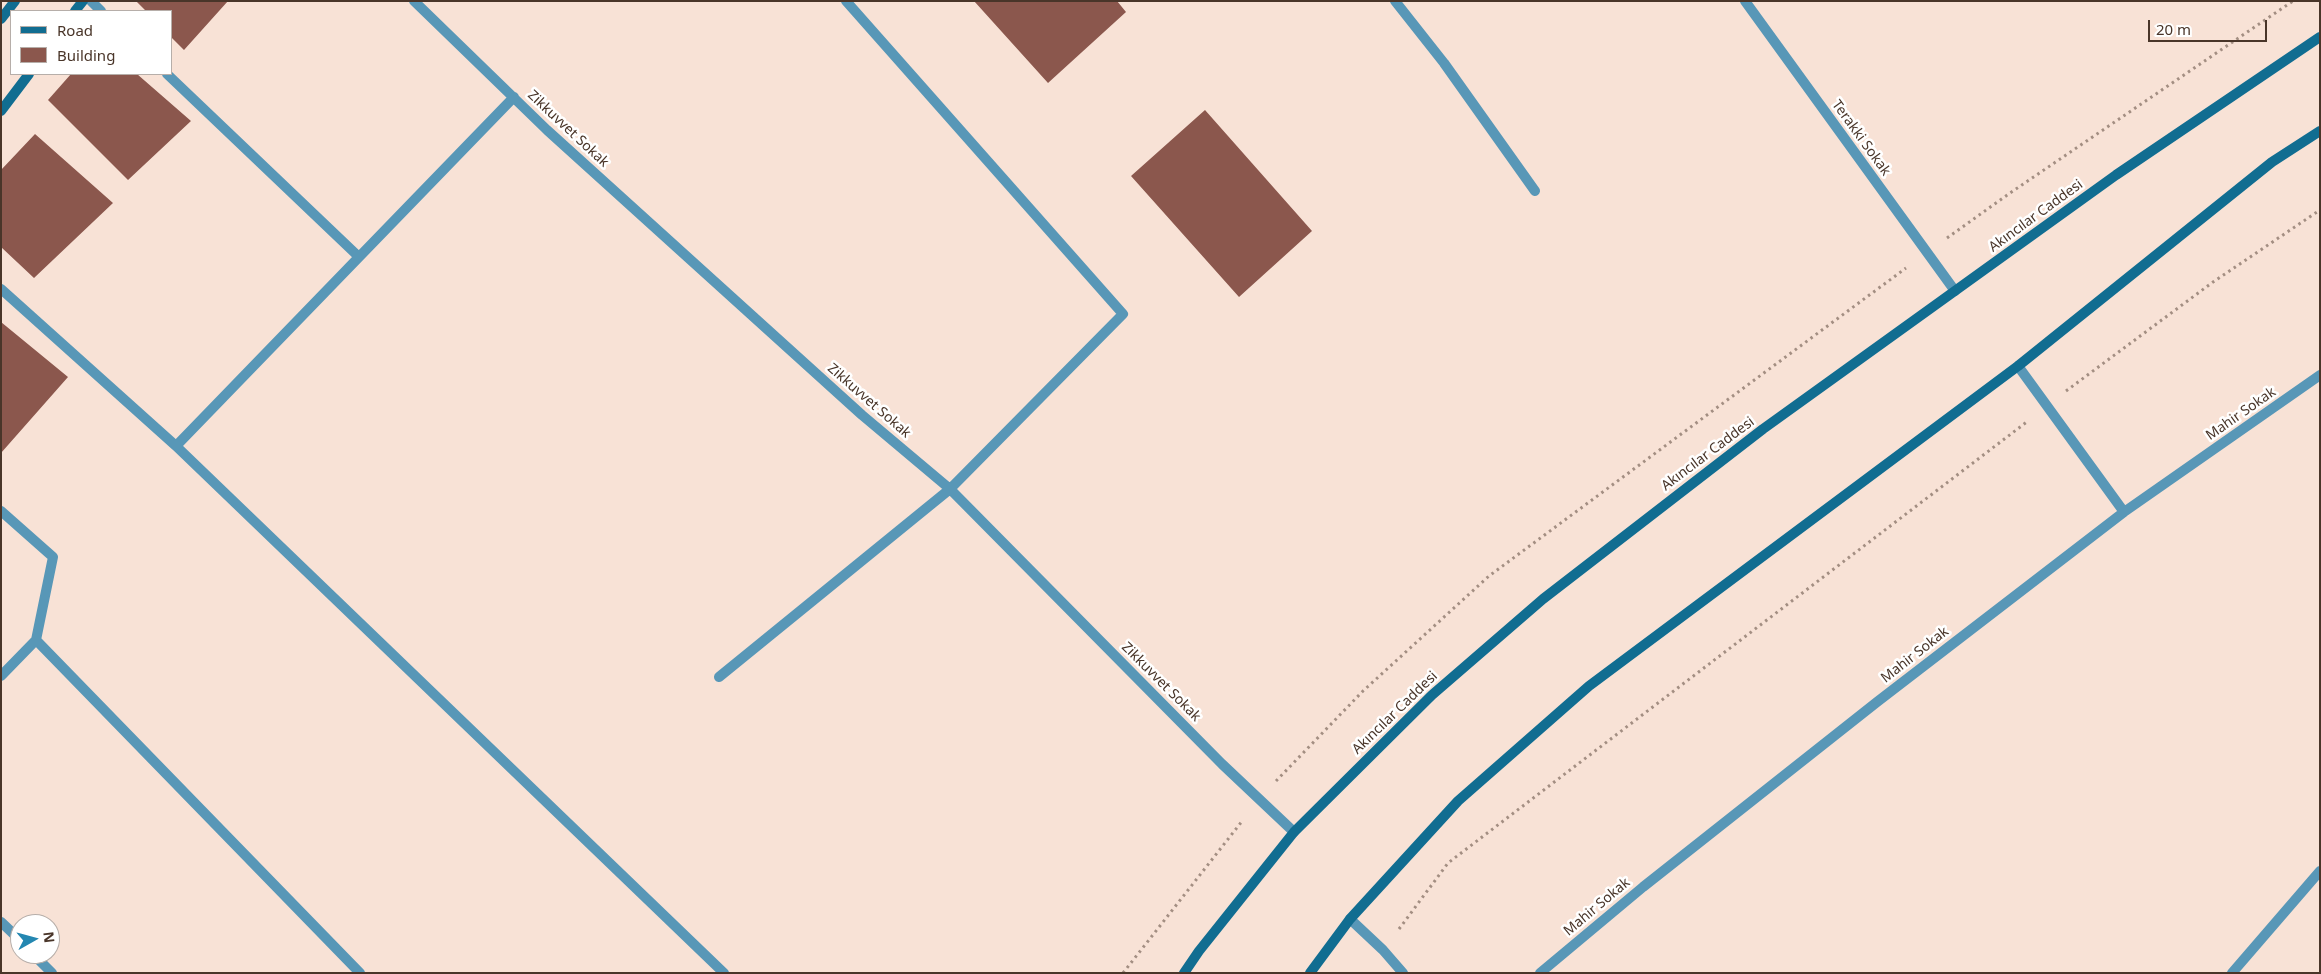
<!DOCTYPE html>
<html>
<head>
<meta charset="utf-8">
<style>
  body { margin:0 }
  #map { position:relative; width:2321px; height:974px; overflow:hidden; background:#f8e2d6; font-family:"Noto Sans",sans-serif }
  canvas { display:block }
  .frame { position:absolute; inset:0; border:2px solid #493529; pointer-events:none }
  .legend { position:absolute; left:10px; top:10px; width:162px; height:65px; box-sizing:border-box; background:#fff; border:1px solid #b6aea9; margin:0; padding:6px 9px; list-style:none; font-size:15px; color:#493529 }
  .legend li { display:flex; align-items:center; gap:10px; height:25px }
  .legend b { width:25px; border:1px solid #b6aea9 }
  .north { position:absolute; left:10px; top:914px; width:50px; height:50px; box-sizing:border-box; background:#fff; border:1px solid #b6aea9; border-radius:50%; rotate:83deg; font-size:14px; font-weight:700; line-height:20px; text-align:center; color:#493529 }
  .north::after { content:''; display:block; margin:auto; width:18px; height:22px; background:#2487b1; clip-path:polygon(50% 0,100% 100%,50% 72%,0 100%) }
  .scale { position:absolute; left:2148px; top:20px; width:119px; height:22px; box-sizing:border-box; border:2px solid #493529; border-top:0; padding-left:6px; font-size:15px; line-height:18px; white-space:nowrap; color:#493529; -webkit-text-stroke:4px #fff; paint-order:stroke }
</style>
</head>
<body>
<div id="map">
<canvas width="2321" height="974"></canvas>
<div class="frame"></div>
<ul class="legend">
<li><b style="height:6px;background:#116d91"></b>Road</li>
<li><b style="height:14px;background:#8b574d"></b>Building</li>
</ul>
<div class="north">N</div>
<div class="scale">20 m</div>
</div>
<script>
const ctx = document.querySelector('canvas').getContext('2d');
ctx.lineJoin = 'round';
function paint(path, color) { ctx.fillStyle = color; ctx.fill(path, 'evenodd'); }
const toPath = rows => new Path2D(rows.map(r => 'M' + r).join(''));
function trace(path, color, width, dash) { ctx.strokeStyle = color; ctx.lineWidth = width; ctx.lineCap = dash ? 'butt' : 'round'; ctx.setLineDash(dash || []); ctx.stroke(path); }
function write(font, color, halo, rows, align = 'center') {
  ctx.font = font + ' "Noto Sans",sans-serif'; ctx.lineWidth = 5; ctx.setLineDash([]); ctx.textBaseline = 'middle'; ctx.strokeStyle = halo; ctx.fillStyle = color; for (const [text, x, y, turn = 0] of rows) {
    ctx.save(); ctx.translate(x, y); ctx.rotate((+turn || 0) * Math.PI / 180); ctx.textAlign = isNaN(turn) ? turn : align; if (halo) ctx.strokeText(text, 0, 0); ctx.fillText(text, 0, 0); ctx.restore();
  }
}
paint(toPath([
  [136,1,228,1,184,50,171,37,171,11,146,11],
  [974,1,1117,1,1126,12,1048,83],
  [71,74,137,74,191,121,128,180,48,100],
  [1205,110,1312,231,1239,297,1131,176],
  [35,134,113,203,34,278,1,247,1,170],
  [1,322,68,377,1,453]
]), '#8b574d');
trace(toPath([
  [1947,238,2010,193,2293,1],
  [2066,391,2213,282,2320,210],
  [1276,781,1363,691,1489,576,1906,268],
  [1399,929,1448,863,2028,421],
  [1123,973,1243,820]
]), '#a38e82', 3, [2.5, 4]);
trace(toPath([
  [91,1,101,11],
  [414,1,547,130,862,415,950,489,1222,764,1294,832],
  [1395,1,1444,63,1535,191],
  [1745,1,1955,291],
  [167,74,359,257],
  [1,289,176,446,724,973],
  [2018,366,2124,512],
  [176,446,514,97],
  [1,511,53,557,36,640,360,973],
  [1,676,36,640],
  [719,677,950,489,1123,314,846,1],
  [1350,919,1383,950,1403,973],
  [1,922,20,940],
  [33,954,52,973],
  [1540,973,1643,887,1877,702,2124,512,2320,375],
  [2232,973,2320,871]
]), '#5897b7', 10);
trace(toPath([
  [75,11,83,1],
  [1,19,15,1],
  [1,111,29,74],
  [1184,973,1199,951,1294,832,1432,695,1543,599,1763,429,2116,175,2320,37],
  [1310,973,1350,919,1458,801,1589,686,2018,366,2272,162,2320,131]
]), '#116d91', 10);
write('14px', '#493529', '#fff', [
  ["Zikkuvvet Sokak",568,129,43],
  ["Terakki Sokak",1861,138,54],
  ["Akıncılar Caddesi",2036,216,-36],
  ["Zikkuvvet Sokak",869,401,41],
  ["Mahir Sokak",2241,414,-35],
  ["Akıncılar Caddesi",1708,454,-37],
  ["Mahir Sokak",1915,655,-38],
  ["Zikkuvvet Sokak",1161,682,45],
  ["Akıncılar Caddesi",1395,713,-44],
  ["Mahir Sokak",1597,907,-40]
]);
</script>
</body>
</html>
